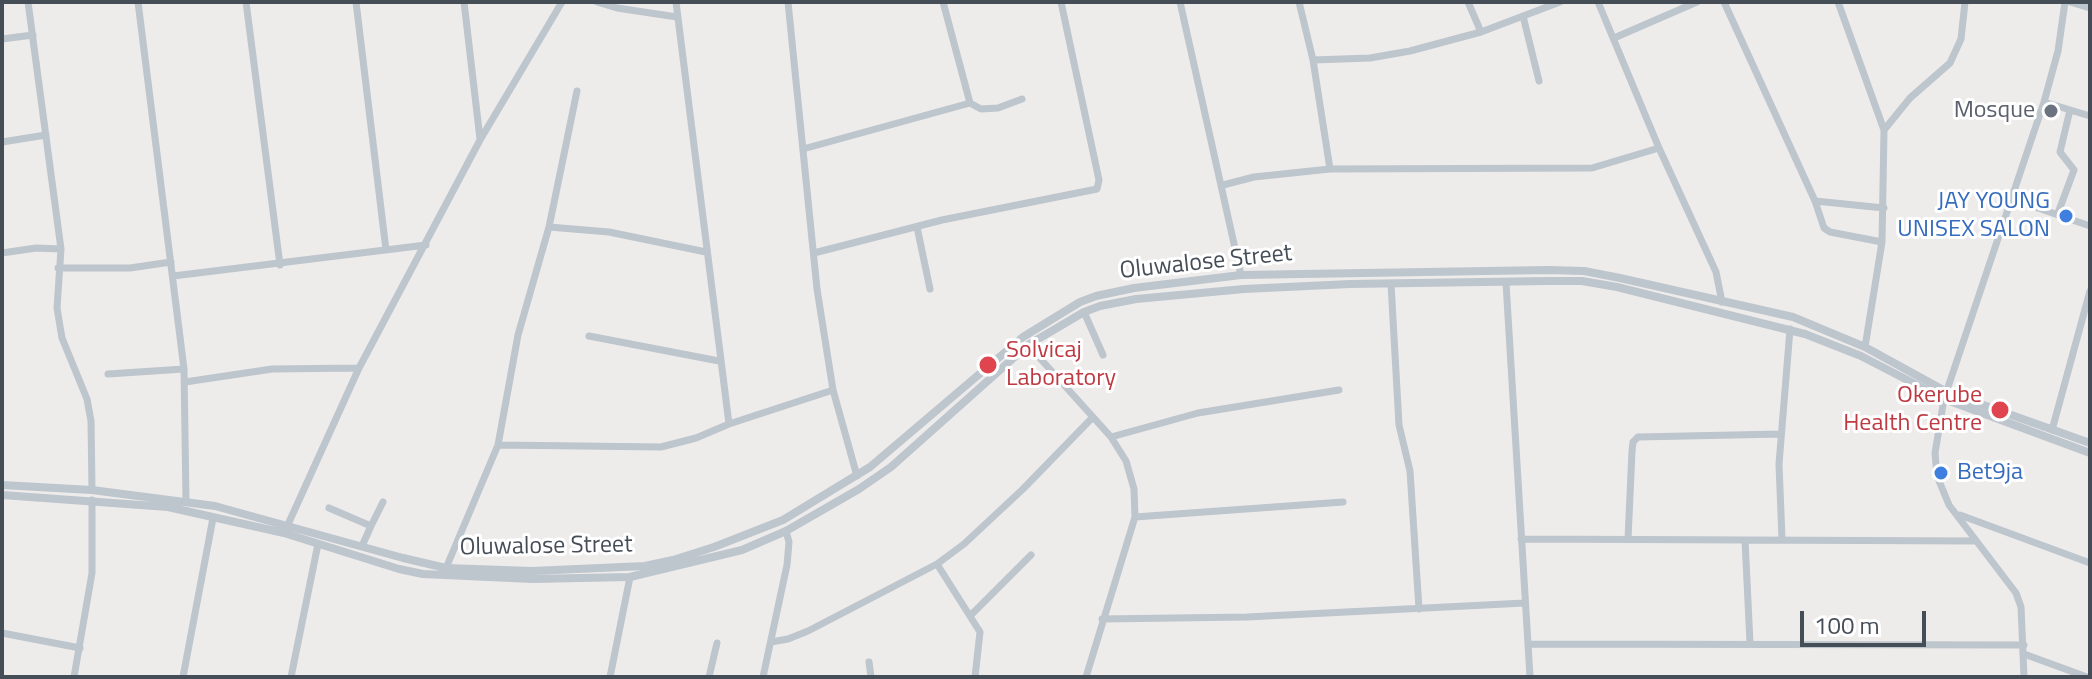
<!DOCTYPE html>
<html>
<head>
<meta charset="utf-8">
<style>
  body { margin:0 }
  #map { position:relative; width:2092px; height:679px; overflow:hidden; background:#eeebeb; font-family:"Titillium Web",sans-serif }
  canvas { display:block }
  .frame { position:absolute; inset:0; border:4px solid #454e57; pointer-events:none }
  .scale { position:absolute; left:1800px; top:611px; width:126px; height:36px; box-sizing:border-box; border:4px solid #454e57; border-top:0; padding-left:10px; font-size:24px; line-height:28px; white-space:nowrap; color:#454e57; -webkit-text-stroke:6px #fff; paint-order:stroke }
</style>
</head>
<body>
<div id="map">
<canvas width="2092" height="679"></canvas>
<div class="frame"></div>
<div class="scale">100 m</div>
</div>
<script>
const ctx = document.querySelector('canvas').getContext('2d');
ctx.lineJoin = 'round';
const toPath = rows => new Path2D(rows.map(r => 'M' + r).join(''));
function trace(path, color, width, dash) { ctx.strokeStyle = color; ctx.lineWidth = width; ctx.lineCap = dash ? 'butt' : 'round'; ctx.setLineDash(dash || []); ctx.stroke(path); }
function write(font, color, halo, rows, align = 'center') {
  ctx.font = font + ' "Titillium Web",sans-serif'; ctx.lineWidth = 6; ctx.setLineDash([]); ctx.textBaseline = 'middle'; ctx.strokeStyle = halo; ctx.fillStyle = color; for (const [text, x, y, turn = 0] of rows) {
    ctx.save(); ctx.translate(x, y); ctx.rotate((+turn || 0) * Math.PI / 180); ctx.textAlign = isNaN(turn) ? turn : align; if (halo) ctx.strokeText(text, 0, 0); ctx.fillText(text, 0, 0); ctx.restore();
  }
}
trace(toPath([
  [28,2,61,249,57,308,62,338,87,399,91,421,92,490],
  [138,2,184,369,186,501],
  [246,2,280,265],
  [356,2,386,250],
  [464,2,480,139],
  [597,2,617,8,677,17],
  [676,2,729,424],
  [788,2,817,289,833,390,857,476],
  [943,2,970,103],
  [1180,2,1241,275],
  [1299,2,1313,60,1330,169],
  [1468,2,1481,32],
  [1598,2,1659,148,1716,272,1722,302],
  [1724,2,1815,201,1824,228,1830,232,1882,242],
  [1838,2,1884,130,1882,242,1865,347],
  [2070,2,2090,8],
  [1523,16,1539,81],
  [1614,38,1697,2],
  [2,39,33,35],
  [1313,60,1370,58,1410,51,1481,32,1560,2],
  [2044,102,2090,116],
  [1884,130,1910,98,1950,63,1961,39,1965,2],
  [2,142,46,135],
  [803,149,970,103,981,109,998,108,1022,99],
  [1223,185,1254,177,1330,169,1592,168,1659,148],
  [2012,199,2090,226],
  [1815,201,1884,208],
  [2058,213,2074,170,2060,152,2070,110],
  [549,227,609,232,706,252],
  [917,227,930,289],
  [2,253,36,248,61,249],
  [814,253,942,220,1097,189,1099,180,1061,2],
  [58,268,130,268,171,262],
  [173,276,426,245],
  [1506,283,1530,677],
  [1391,284,1399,425,1410,471,1419,609],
  [1084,312,1103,355],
  [589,336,719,361],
  [1028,345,1111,437,1126,461,1134,489,1135,517,1086,677],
  [108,374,184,369],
  [185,382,272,369,359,368],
  [2052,430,2090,291],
  [1111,437,1198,413,1339,390],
  [498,445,661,447,696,438,729,424,833,390],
  [329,508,371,526,362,546],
  [1960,515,2090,563],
  [1135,517,1343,502],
  [371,526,383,502],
  [285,531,359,368,480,140,562,2],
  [1521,539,1975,541],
  [1628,539,1632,451,1633,442,1638,437,1781,434],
  [1782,539,1779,464,1790,329],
  [1745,540,1750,643],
  [937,564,980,632,975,677],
  [446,568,498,445,518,335,549,227,577,91],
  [970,616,1031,555],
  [1102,619,1247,617,1525,603],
  [2,633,80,648],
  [771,642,788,639,808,631,937,564,964,544,1023,489,1093,417],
  [1528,644,2024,645],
  [2024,654,2087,677],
  [869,662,871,677],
  [74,677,92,573,92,500],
  [183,677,213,518],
  [291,677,318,544],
  [610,677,630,577],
  [709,677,717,643],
  [763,677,787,565,789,542,786,531],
  [2024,677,2021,607,2016,593,1949,505,1937,476,1935,453,1944,399,2044,102,2058,51,2065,2]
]), '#bdc5cd', 7);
trace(toPath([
  [2,485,92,490,215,506,403,558,446,568,532,571,645,566,673,560,714,547,783,520,870,467,1023,337,1080,302,1096,296,1134,288,1241,275,1548,270,1584,271,1620,278,1793,317,1865,347,1947,392,2090,443],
  [2,495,168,507,284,533,399,569,423,574,532,579,630,577,742,550,786,531,859,489,891,467,1028,345,1084,312,1100,306,1136,299,1244,289,1350,284,1547,281,1582,281,1617,287,1805,334,1861,356,1944,399,2090,453]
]), '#bdc5cd', 8);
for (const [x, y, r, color] of [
  [2051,111,8,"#6b7280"],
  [2066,216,8,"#3f7fe0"],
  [988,365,10,"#e0444e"],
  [2000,410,10,"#e0444e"],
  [1941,473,8,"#3f7fe0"]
]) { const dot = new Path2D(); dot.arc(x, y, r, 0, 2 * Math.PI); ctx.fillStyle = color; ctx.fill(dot); trace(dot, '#fff', 3); }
write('24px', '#5b616d', '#fff', [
  ["Mosque",2035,111]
], 'right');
write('24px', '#366cbe', '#fff', [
  ["JAY YOUNG",2050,202],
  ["UNISEX SALON",2050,230],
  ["Bet9ja",1957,473,"left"]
], 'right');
write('24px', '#454e57', '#fff', [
  ["Oluwalose Street",1206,263,-6],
  ["Oluwalose Street",546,547,-1]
]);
write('24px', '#be3a42', '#fff', [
  ["Solvicaj",1006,351],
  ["Laboratory",1006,379],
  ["Okerube",1982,396,"right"],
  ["Health Centre",1982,424,"right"]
], 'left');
</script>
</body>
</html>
